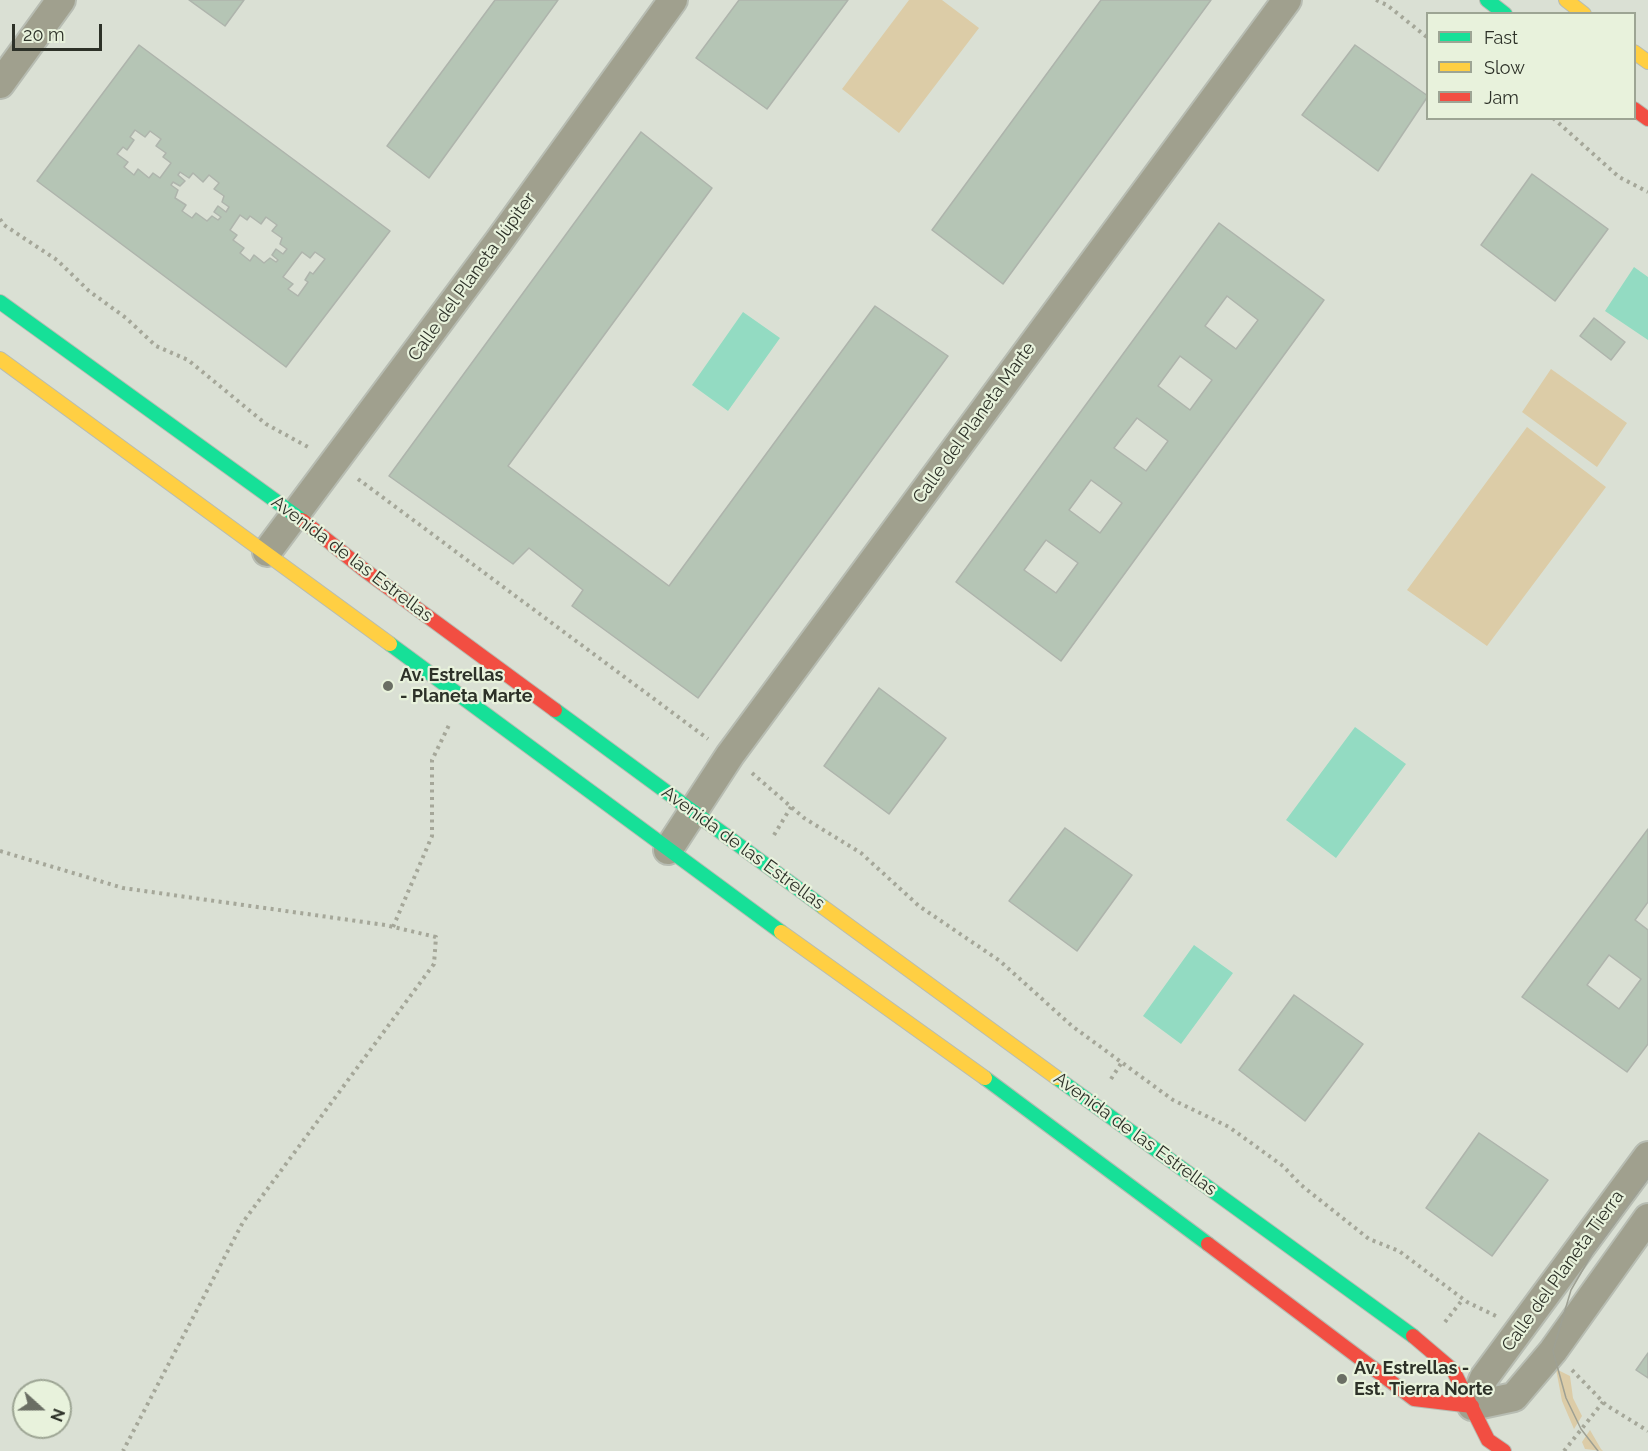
<!DOCTYPE html>
<html>
<head>
<meta charset="utf-8">
<style>
  body { margin:0 }
  #map { position:relative; width:1648px; height:1451px; overflow:hidden; background:#dae0d4; font-family:Raleway,sans-serif }
  canvas { display:block }
  .legend { position:absolute; left:1426px; top:12px; width:210px; height:108px; box-sizing:border-box; background:#e8f2dc; border:2px solid #9da594; margin:0; padding:8px 10px; list-style:none; font-size:18px; color:#2d3128 }
  .legend li { display:flex; align-items:center; gap:12px; height:30px }
  .legend b { width:30px; border:2px solid #9da594 }
  .north { position:absolute; left:12px; top:1379px; width:60px; height:60px; box-sizing:border-box; background:#e8f2dc; border:2px solid #9da594; border-radius:50%; rotate:111deg; font-size:16px; font-weight:700; line-height:24px; text-align:center; color:#2d3128 }
  .north::after { content:''; display:block; margin:auto; width:21px; height:27px; background:#6a6e64; clip-path:polygon(50% 0,100% 100%,50% 72%,0 100%) }
  .scale { position:absolute; left:12px; top:24px; width:90px; height:27px; box-sizing:border-box; border:3px solid #2d3128; border-top:0; padding-left:8px; font-size:18px; line-height:21px; white-space:nowrap; color:#2d3128; -webkit-text-stroke:4px #e8f2dc; paint-order:stroke }
</style>
</head>
<body>
<div id="map">
<canvas width="1648" height="1451"></canvas>
<ul class="legend">
<li><b style="height:8px;background:#16e098"></b>Fast</li>
<li><b style="height:8px;background:#ffcf43"></b>Slow</li>
<li><b style="height:8px;background:#f24e42"></b>Jam</li>
</ul>
<div class="north">N</div>
<div class="scale">20 m</div>
</div>
<script>
const ctx = document.querySelector('canvas').getContext('2d');
ctx.lineJoin = 'round';
function paint(path, color) { ctx.fillStyle = color; ctx.fill(path, 'evenodd'); }
const toPath = rows => new Path2D(rows.map(r => 'M' + r).join(''));
function trace(path, color, width, dash) { ctx.strokeStyle = color; ctx.lineWidth = width; ctx.lineCap = dash ? 'butt' : 'round'; ctx.setLineDash(dash || []); ctx.stroke(path); }
function write(font, color, halo, rows, align = 'center') {
  ctx.font = font + ' Raleway,sans-serif'; ctx.lineWidth = 4.5; ctx.setLineDash([]); ctx.textBaseline = 'middle'; ctx.strokeStyle = halo; ctx.fillStyle = color; for (const [text, x, y, turn = 0] of rows) {
    ctx.save(); ctx.translate(x, y); ctx.rotate((+turn || 0) * Math.PI / 180); ctx.textAlign = isNaN(turn) ? turn : align; if (halo) ctx.strokeText(text, 0, 0); ctx.fillText(text, 0, 0); ctx.restore();
  }
}
paint(toPath([
  [909,0,942,0,979,28,899,133,842,89],
  [1551,369,1627,423,1597,467,1522,412],
  [1527,427,1606,487,1487,646,1407,590],
  [1556,1369,1570,1376,1573,1398,1582,1416,1574,1429,1562,1401],
  [1590,1430,1601,1449,1603,1451,1585,1449,1582,1442]
]), '#dccca7');
paint(toPath([
  [1634,267,1648,277,1648,340,1605,311],
  [743,312,780,338,728,411,692,385],
  [1355,727,1406,764,1336,858,1286,820],
  [1194,945,1233,973,1181,1044,1143,1016]
]), '#93dbc2');
const building = toPath([
  [189,0,244,0,225,26,189,0],
  [495,0,558,0,429,178,387,146,495,0],
  [739,0,848,0,767,109,696,58,739,0],
  [1101,0,1211,0,1003,284,932,230,1101,0],
  [139,45,390,231,286,367,37,181,139,45],
  [135,130,145,137,150,131,161,139,156,146,166,153,163,157,171,163,160,178,153,173,149,178,138,169,134,175,124,167,128,162,117,154,123,147,127,150,134,140,130,137,135,130],
  [180,172,189,178,193,173,203,182,209,175,219,183,214,189,224,196,222,202,229,207,226,212,218,206,214,212,221,217,218,220,212,216,207,221,196,213,192,218,182,211,186,205,175,198,178,190,171,185,173,182,180,186,185,181,178,175,180,172],
  [240,215,247,220,250,216,261,224,266,217,277,225,272,231,282,238,280,244,287,249,283,254,276,249,272,255,278,260,276,262,270,258,264,263,254,255,250,261,240,253,244,248,233,240,237,235,230,230,240,215],
  [302,252,310,258,315,252,325,259,313,274,310,272,305,280,308,282,298,296,288,289,293,284,283,277,302,252],
  [1355,45,1428,96,1378,171,1302,115,1355,45],
  [641,132,712,188,508,466,669,586,875,306,948,356,698,698,572,606,583,590,529,548,513,564,389,476,641,132],
  [1532,174,1608,229,1555,301,1481,245,1532,174],
  [1219,223,1324,300,1061,661,956,582,1219,223],
  [1227,296,1258,320,1236,349,1205,326,1227,296],
  [1180,356,1212,380,1190,410,1158,386,1180,356],
  [1137,418,1168,441,1146,471,1114,448,1137,418],
  [1091,480,1122,503,1100,533,1069,510,1091,480],
  [1046,540,1078,563,1056,593,1024,570,1046,540],
  [1594,318,1625,342,1611,360,1580,336,1594,318],
  [879,688,946,738,889,814,824,766,879,688],
  [1065,828,1132,875,1077,951,1009,901,1065,828],
  [1648,829,1648,902,1635,920,1648,930,1648,1044,1627,1072,1522,997,1648,829],
  [1609,955,1641,979,1619,1009,1587,985,1609,955],
  [1294,995,1363,1044,1305,1121,1239,1070,1294,995],
  [1479,1133,1548,1180,1492,1256,1426,1208,1479,1133],
  [1648,1353,1648,1378,1636,1370,1648,1353]
]);
paint(building, '#b5c5b5');
trace(building, '#aeb4ac', 1.5);
const street = toPath([
  [0,84,61,0],
  [267,552,499,241,673,0],
  [668,850,730,755,1287,0],
  [1472,1406,1484,1378,1648,1156],
  [1472,1406,1514,1397,1553,1351,1648,1218]
]);
const fast = toPath([
  [1487,0,1505,14],
  [0,302,302,520],
  [390,644,781,932],
  [555,710,823,907],
  [985,1078,1208,1244],
  [1057,1078,1413,1336]
]);
const slow = toPath([
  [1566,0,1584,14],
  [1634,52,1648,62],
  [0,359,390,644],
  [823,907,1057,1078],
  [781,932,985,1078]
]);
const jam = toPath([
  [1634,109,1648,119],
  [302,520,363,569,555,710],
  [1208,1244,1414,1399,1472,1406],
  [1413,1336,1453,1370,1488,1440,1504,1451]
]);
trace(street, '#b7bcb2', 32);
trace(fast, '#b7bcb2', 16);
trace(slow, '#b7bcb2', 16);
trace(jam, '#b7bcb2', 16);
trace(toPath([
  [1376,0,1387,5,1428,38],
  [1553,118,1619,177,1648,192],
  [0,219,4,225,57,260,89,291,126,318,156,346,188,360,266,424,308,447],
  [358,479,708,739],
  [752,773,804,818,861,853,919,906,1000,961,1072,1026,1173,1100,1229,1127,1283,1166,1301,1185,1369,1239,1399,1251,1467,1302,1496,1316],
  [774,835,791,807],
  [0,851,123,888,385,925,436,937,434,964,243,1222,123,1451],
  [393,927,432,836,432,760,449,725],
  [1111,1079,1122,1062],
  [1445,1322,1463,1299],
  [1572,1370,1606,1405,1648,1431],
  [1564,1451,1603,1402]
]), '#a5a799', 4, [3, 4.5]);
trace(street, '#a0a08e', 28);
trace(fast, '#16e098', 14);
trace(slow, '#ffcf43', 14);
trace(jam, '#f24e42', 14);
trace(toPath([
  [1598,1451,1581,1429,1566,1398,1553,1351,1571,1290,1592,1254,1648,1178]
]), '#9ea093', 1.5);
for (const [x, y, r, color] of [
  [388,686,6,"#6a6e64"],
  [1342,1379,6,"#6a6e64"]
]) { const dot = new Path2D(); dot.arc(x, y, r, 0, 2 * Math.PI); ctx.fillStyle = color; ctx.fill(dot); trace(dot, '#e8f2dc', 2); }
write('18px', '#2d3128', '#e8f2dc', [
  ["Calle del Planeta Júpiter",472,277,-54],
  ["Calle del Planeta Marte",974,423,-54],
  ["Avenida de las Estrellas",352,559,37],
  ["Avenida de las Estrellas",743,848,36],
  ["Avenida de las Estrellas",1135,1134,36],
  ["Calle del Planeta Tierra",1563,1271,-54]
]);
write('bold 18px', '#2d3128', '#e8f2dc', [
  ["Av. Estrellas",400,676],
  ["- Planeta Marte",400,697],
  ["Av. Estrellas -",1354,1369],
  ["Est. Tierra Norte",1354,1390]
], 'left');
</script>
</body>
</html>
